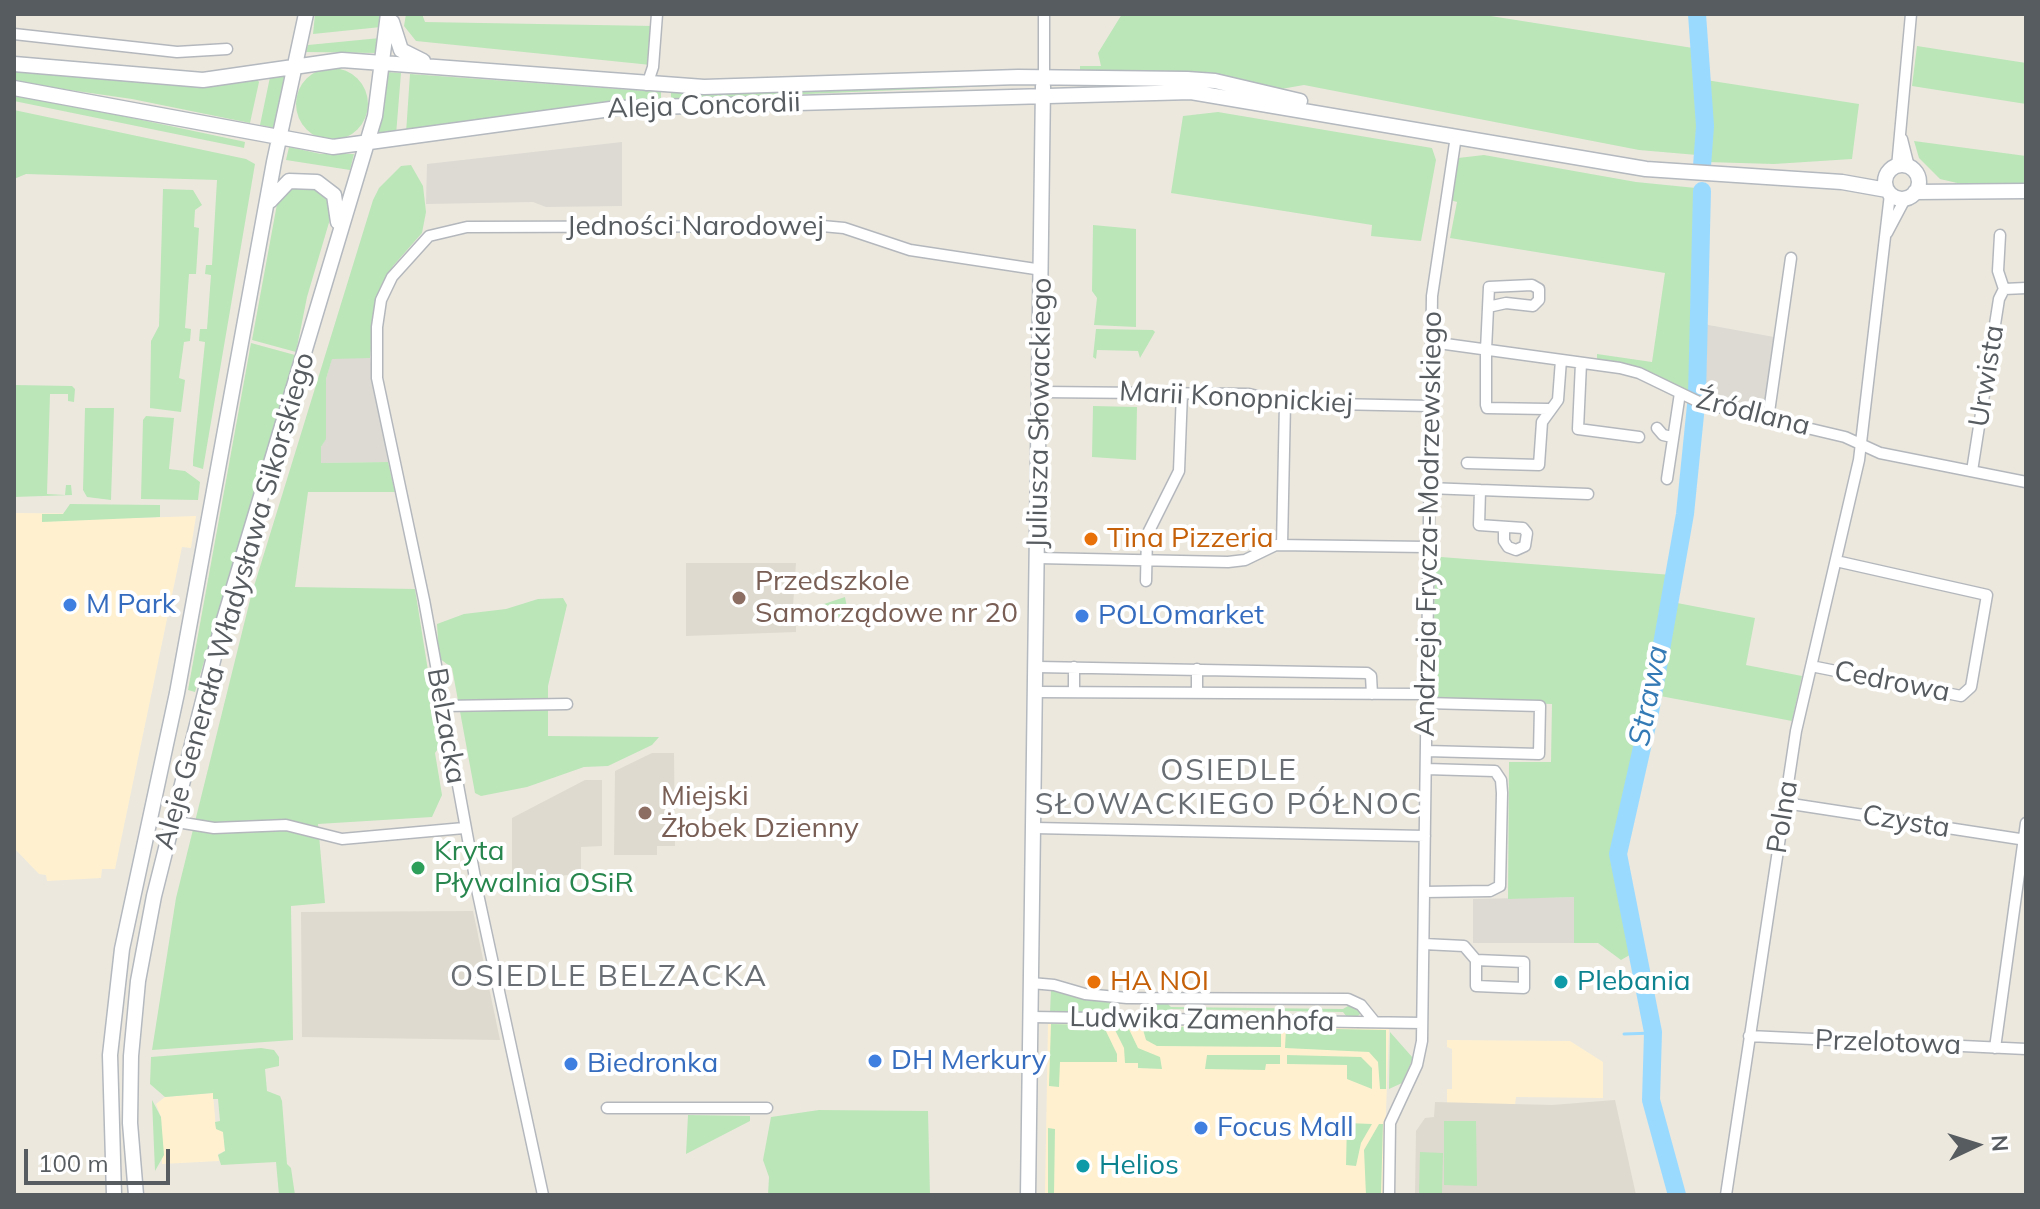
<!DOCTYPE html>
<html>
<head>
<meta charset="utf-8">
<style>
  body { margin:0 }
  #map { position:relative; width:2040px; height:1209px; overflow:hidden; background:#ece8de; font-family:Mulish,sans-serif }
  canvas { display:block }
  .frame { position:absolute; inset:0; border:16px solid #575c61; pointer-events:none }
  .north { position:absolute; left:1936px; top:1105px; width:80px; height:80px; -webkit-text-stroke:6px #fff; paint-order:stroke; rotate:86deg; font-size:22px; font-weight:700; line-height:32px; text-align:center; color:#575c61 }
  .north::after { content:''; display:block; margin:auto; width:28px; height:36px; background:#575c61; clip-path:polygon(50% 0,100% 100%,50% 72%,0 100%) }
  .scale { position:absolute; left:24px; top:1149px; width:146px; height:36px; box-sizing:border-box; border:4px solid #575c61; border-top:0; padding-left:10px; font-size:24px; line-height:28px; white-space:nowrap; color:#575c61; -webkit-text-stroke:6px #fff; paint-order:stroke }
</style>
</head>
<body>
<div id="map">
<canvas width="2040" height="1209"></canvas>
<div class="frame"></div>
<div class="north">N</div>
<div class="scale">100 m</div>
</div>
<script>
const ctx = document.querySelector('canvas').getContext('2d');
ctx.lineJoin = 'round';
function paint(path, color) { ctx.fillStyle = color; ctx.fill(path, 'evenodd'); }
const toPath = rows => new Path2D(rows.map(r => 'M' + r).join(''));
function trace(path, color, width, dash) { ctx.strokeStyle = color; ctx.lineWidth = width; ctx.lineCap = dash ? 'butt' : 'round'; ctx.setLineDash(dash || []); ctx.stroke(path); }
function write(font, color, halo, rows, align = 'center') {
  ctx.font = font + ' Mulish,sans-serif'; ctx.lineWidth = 8; ctx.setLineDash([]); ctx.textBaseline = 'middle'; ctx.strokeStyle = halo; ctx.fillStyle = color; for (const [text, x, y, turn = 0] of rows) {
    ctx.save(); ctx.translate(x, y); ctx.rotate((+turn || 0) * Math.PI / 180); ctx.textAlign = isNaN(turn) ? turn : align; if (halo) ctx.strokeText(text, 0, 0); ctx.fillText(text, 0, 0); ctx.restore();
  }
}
paint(toPath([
  [14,513,118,514,139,518,196,516,191,548,182,547,115,869,102,869,101,878,47,881,46,875,39,874,14,848],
  [1132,1023,1389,1029,1383,1195,1045,1195,1048,1024],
  [1447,1040,1570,1041,1603,1062,1603,1098,1516,1097,1515,1105,1447,1103,1447,1089,1452,1089,1452,1049,1447,1047],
  [213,1093,216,1129,223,1131,225,1151,218,1154,219,1161,162,1164,161,1117,156,1104,165,1097]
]), '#fff1d0');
paint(toPath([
  [622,142,622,206,546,207,533,202,426,204,427,164],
  [1703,324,1774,337,1763,413,1699,398],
  [332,358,370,358,388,462,321,463,321,447,326,438,326,379],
  [1574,897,1574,943,1473,943,1473,899]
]), '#dcdad3');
paint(toPath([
  [686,563,796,563,793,606,796,607,796,632,686,636],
  [652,753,674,753,675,846,657,846,657,855,614,855,615,771],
  [585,780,602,780,602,846,581,847,581,873,512,883,512,818],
  [473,911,500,1040,302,1037,301,912],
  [1615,1100,1636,1195,1415,1195,1416,1131,1425,1118,1434,1117,1435,1102,1552,1105]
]), '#dedacf');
paint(toPath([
  [315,14,382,14,381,27,313,34],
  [406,14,422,14,425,22,654,26,651,65,416,41,404,26],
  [1122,14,1478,14,1693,48,1699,123,1697,155,1639,150,1304,85,1281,89,1228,77,1080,75,1080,66,1101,66,1098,53],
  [380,38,378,53,306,52,308,45],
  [1917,46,2026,63,2026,104,1912,86],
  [14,68,142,83,187,85,257,79,259,82,250,123,132,99,14,82],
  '296 104a36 36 0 1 1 72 0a36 36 0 1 1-72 0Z',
  [387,72,401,73,396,135,376,137],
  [286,74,275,128,260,125,270,77],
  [410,74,661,92,661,101,580,105,406,133],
  [1706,80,1859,104,1852,159,1774,164,1706,162],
  [1012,82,1012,85,671,100,671,92],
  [14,93,241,141,245,142,244,148,14,101],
  [14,110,246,159,255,164,203,469,193,466,193,460,205,342,199,341,200,329,207,329,211,275,205,274,206,265,212,265,217,180,26,174,14,179],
  [1218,112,1432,148,1436,160,1421,241,1371,236,1372,225,1171,193,1183,116],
  [1914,141,2026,156,2026,185,1970,186,1940,179,1919,158],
  [289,147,321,154,354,154,350,170,286,160],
  [1484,155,1636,182,1696,188,1691,394,1632,365,1597,359,1597,354,1652,362,1665,273,1450,238,1457,202,1450,200,1458,158],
  [411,165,423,186,426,212,422,233,393,266,376,300,370,358,332,359,326,379,326,439,321,447,321,463,388,462,395,492,308,492,295,587,415,589,440,746,435,753,442,795,432,817,318,824,325,903,291,906,293,1040,152,1050,176,898,251,596,373,200,379,188,401,166],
  [295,183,326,191,333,209,307,297,296,352,252,340,277,204],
  [163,189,193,190,202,205,195,210,194,227,199,228,196,274,189,274,185,328,191,329,190,341,184,342,179,378,185,380,181,412,150,408,151,341,159,326],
  [1093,225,1136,229,1136,327,1094,325,1097,298,1092,291],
  [1096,329,1153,330,1155,332,1140,358,1138,351,1097,350,1096,359,1093,357],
  [251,343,295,355,195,692,188,690],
  [14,385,72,386,75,389,74,402,68,401,68,394,50,394,47,494,65,495,66,485,71,485,72,495,14,497],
  [1093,406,1137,407,1136,460,1092,457],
  [85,408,114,408,111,500,87,497,83,490],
  [146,416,174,418,169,469,185,471,200,482,198,500,141,499,143,420],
  [70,504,160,505,160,517,42,522,42,514,63,514],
  [1441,557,1672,575,1617,834,1616,854,1635,952,1621,960,1598,943,1574,943,1574,897,1508,899,1509,762,1551,762,1552,704,1433,702,1435,560],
  [845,597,849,618,825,620,818,606],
  [563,598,567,605,548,686,548,736,659,737,652,745,608,766,584,767,527,787,481,796,475,793,452,668,439,658,437,624,464,614,506,609,538,599],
  [1672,602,1755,618,1746,665,1802,676,1792,721,1655,695],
  [1051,989,1116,1004,1119,1011,1050,1013],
  [1154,1001,1166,1002,1171,1007,1343,1009,1353,1003,1361,1013,1357,1017,1347,1017,1343,1012,1171,1009,1165,1015,1154,1015],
  [1051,1024,1103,1025,1117,1054,1117,1062,1060,1062,1059,1087,1049,1086],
  [1127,1025,1138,1048,1160,1057,1162,1069,1138,1068,1138,1063,1125,1063,1124,1048,1113,1026],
  [1142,1026,1281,1028,1281,1047,1157,1046,1146,1040],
  [1286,1028,1386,1030,1386,1089,1380,1089,1378,1062,1369,1052,1285,1048],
  [1390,1032,1413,1058,1402,1083,1389,1089],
  [261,1048,274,1050,279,1057,279,1066,265,1069,267,1091,280,1096,282,1101,287,1164,291,1168,295,1195,279,1195,276,1162,221,1165,218,1155,225,1151,223,1132,216,1129,215,1122,220,1121,218,1099,213,1099,213,1093,165,1097,150,1084,151,1057],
  [1207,1055,1280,1055,1280,1064,1266,1064,1265,1070,1205,1069],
  [1287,1055,1361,1057,1372,1068,1372,1089,1347,1079,1347,1065,1287,1064],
  [152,1100,161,1117,164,1155,155,1171],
  [819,1110,928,1111,930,1195,768,1195,769,1177,763,1160,771,1117],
  [688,1115,750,1116,750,1121,686,1154],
  [1444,1121,1476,1121,1477,1186,1444,1185],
  [1347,1123,1372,1124,1361,1143,1356,1166,1346,1165],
  [1379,1124,1383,1124,1381,1195,1366,1195,1364,1150],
  [1048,1128,1055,1129,1054,1195,1048,1195],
  [1420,1152,1443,1153,1442,1193,1419,1193]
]), '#bbe6b8');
trace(toPath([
  [1624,1034,1653,1033]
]), '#9bdaff', 3);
trace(toPath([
  [1697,14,1705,126,1702,166],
  [1677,1195,1651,1100,1653,1032,1618,854,1650,712,1685,514,1697,395,1702,191]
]), '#9bdaff', 18);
const street = toPath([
  [14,34,177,52,227,49],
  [1044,77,1044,14],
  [647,85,653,67,657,14],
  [1902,139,1909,167],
  [1897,167,1911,14],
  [1887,233,1905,199],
  [2004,289,2026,288],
  [1488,307,1506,303,1533,306,1539,300,1539,289,1532,285,1489,287,1486,350,1486,405,1487,408,1548,409],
  [1431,342,1620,368,1639,373,1701,403,1845,437,1880,453,2026,482],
  [1581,363,1578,429,1639,437],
  [1041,392,1249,394,1285,403,1430,406],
  [1768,419,1791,258],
  [1657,428,1663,435,1672,437],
  [1467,463,1539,465,1542,422,1558,400,1561,360],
  [1972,471,1999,299,2004,289,1998,271,2000,235],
  [1667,479,1680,393],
  [1428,488,1480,490,1479,525,1523,528,1527,533,1525,546,1516,550,1508,547,1504,541,1504,527],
  [1480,490,1588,494],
  [1282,545,1285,403],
  [1038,558,1228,562,1245,560,1276,545,1427,547],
  [1146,581,1147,535,1179,471,1182,392],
  [1811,666,1961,696,1971,687,1987,595,1836,561],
  [1037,667,1367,673,1371,676,1372,694],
  [1036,692,1426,694],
  [1074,692,1074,667],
  [1197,693,1197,669],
  [444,706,567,704],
  [1426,751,1539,754,1540,706,1426,703],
  [1785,803,2026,840],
  [171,821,214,828,286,825,342,839,464,828],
  [1034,828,1425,836],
  [1424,892,1490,891,1500,886,1502,793,1501,780,1495,771,1426,769],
  [1424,944,1464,946,1476,960,1524,962,1524,988,1476,986,1476,960],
  [1031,983,1054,985,1085,994,1127,998,1348,999,1361,1005,1374,1021],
  [1031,1017,1422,1023],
  [1749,1036,2026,1049],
  [1995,1048,2026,823],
  [607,1108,767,1108],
  [543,1195,478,894,424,600,377,378,377,327,381,300,392,277,429,236,467,227,822,226,844,228,910,250,1042,270],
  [1389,1195,1390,1123,1417,1065,1422,1041,1432,296,1456,136],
  [1726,1195,1796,731,1859,460,1890,194]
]);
const secondary = toPath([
  [392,22,401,50,423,61],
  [14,64,203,80,342,60,704,87,1018,77,1187,79,1215,81,1300,101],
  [14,88,333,147,618,108,1191,92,1646,169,1842,182,1887,190],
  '1885 182a17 17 0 1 1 34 0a17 17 0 1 1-34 0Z',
  [1915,192,2026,191],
  [270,201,289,181,317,182,334,195,338,222],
  [114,1195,110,1055,122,949,177,693,274,162,306,14],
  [136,1195,130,1123,131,1056,138,981,154,896,220,633,375,116,388,14],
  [1028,1195,1043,86]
]);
trace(street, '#b4b8bd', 13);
trace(secondary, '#b4b9bf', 17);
trace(street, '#fff', 10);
trace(secondary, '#fff', 14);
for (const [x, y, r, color] of [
  [1091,539,8,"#e8710a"],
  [739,598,8,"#8d6e63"],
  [70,605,8,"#3f7fe0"],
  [1082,616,8,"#3f7fe0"],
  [645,813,8,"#8d6e63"],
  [418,868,8,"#2e9e5b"],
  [1094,982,8,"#e8710a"],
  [1561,982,8,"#0f9aa8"],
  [875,1061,8,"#3f7fe0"],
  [571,1064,8,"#3f7fe0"],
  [1201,1128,8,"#3f7fe0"],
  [1083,1166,8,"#0f9aa8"]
]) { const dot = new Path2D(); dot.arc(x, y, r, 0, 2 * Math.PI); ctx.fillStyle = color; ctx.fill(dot); trace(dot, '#fff', 3); }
write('28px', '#575c61', '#fff', [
  ["Aleja Concordii",704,106,-2],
  ["Jedności Narodowej",695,227],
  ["Urwista",1987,376,-81],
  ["Marii Konopnickiej",1236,398,3],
  ["Juliusza Słowackiego",1040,413,-89],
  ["Źródlana",1753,413,14],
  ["Andrzeja Frycza-Modrzewskiego",1429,524,-89],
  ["Aleje Generała Władysława Sikorskiego",235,601,-74],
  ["Cedrowa",1892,682,11],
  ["Belzacka",446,726,80],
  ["Polna",1783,817,-81],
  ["Czysta",1906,822,9],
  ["Ludwika Zamenhofa",1202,1020,1],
  ["Przelotowa",1888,1043,2]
]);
write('28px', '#c56008', '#fff', [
  ["Tina Pizzeria",1107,539],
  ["HA NOI",1110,982]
], 'left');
write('28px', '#785e54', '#fff', [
  ["Przedszkole",755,582],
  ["Samorządowe nr 20",755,614],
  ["Miejski",661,797],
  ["Żłobek Dzienny",661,829]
], 'left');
write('28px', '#366cbe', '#fff', [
  ["M Park",86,605],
  ["POLOmarket",1098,616],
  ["DH Merkury",891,1061],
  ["Biedronka",587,1064],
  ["Focus Mall",1217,1128]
], 'left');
write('28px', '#27864d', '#fff', [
  ["Kryta",434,852],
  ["Pływalnia OSiR",434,884]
], 'left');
write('28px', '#0d838f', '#fff', [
  ["Plebania",1577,982],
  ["Helios",1099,1166]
], 'left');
write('italic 30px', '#347bb6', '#fff', [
  ["Strawa",1649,696,-79]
]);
ctx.letterSpacing = '2px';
write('30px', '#686e73', '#fff', [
  ["OSIEDLE",1229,771],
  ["SŁOWACKIEGO PÓŁNOC",1229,805],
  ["OSIEDLE BELZACKA",609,977]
]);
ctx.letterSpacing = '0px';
</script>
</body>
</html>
